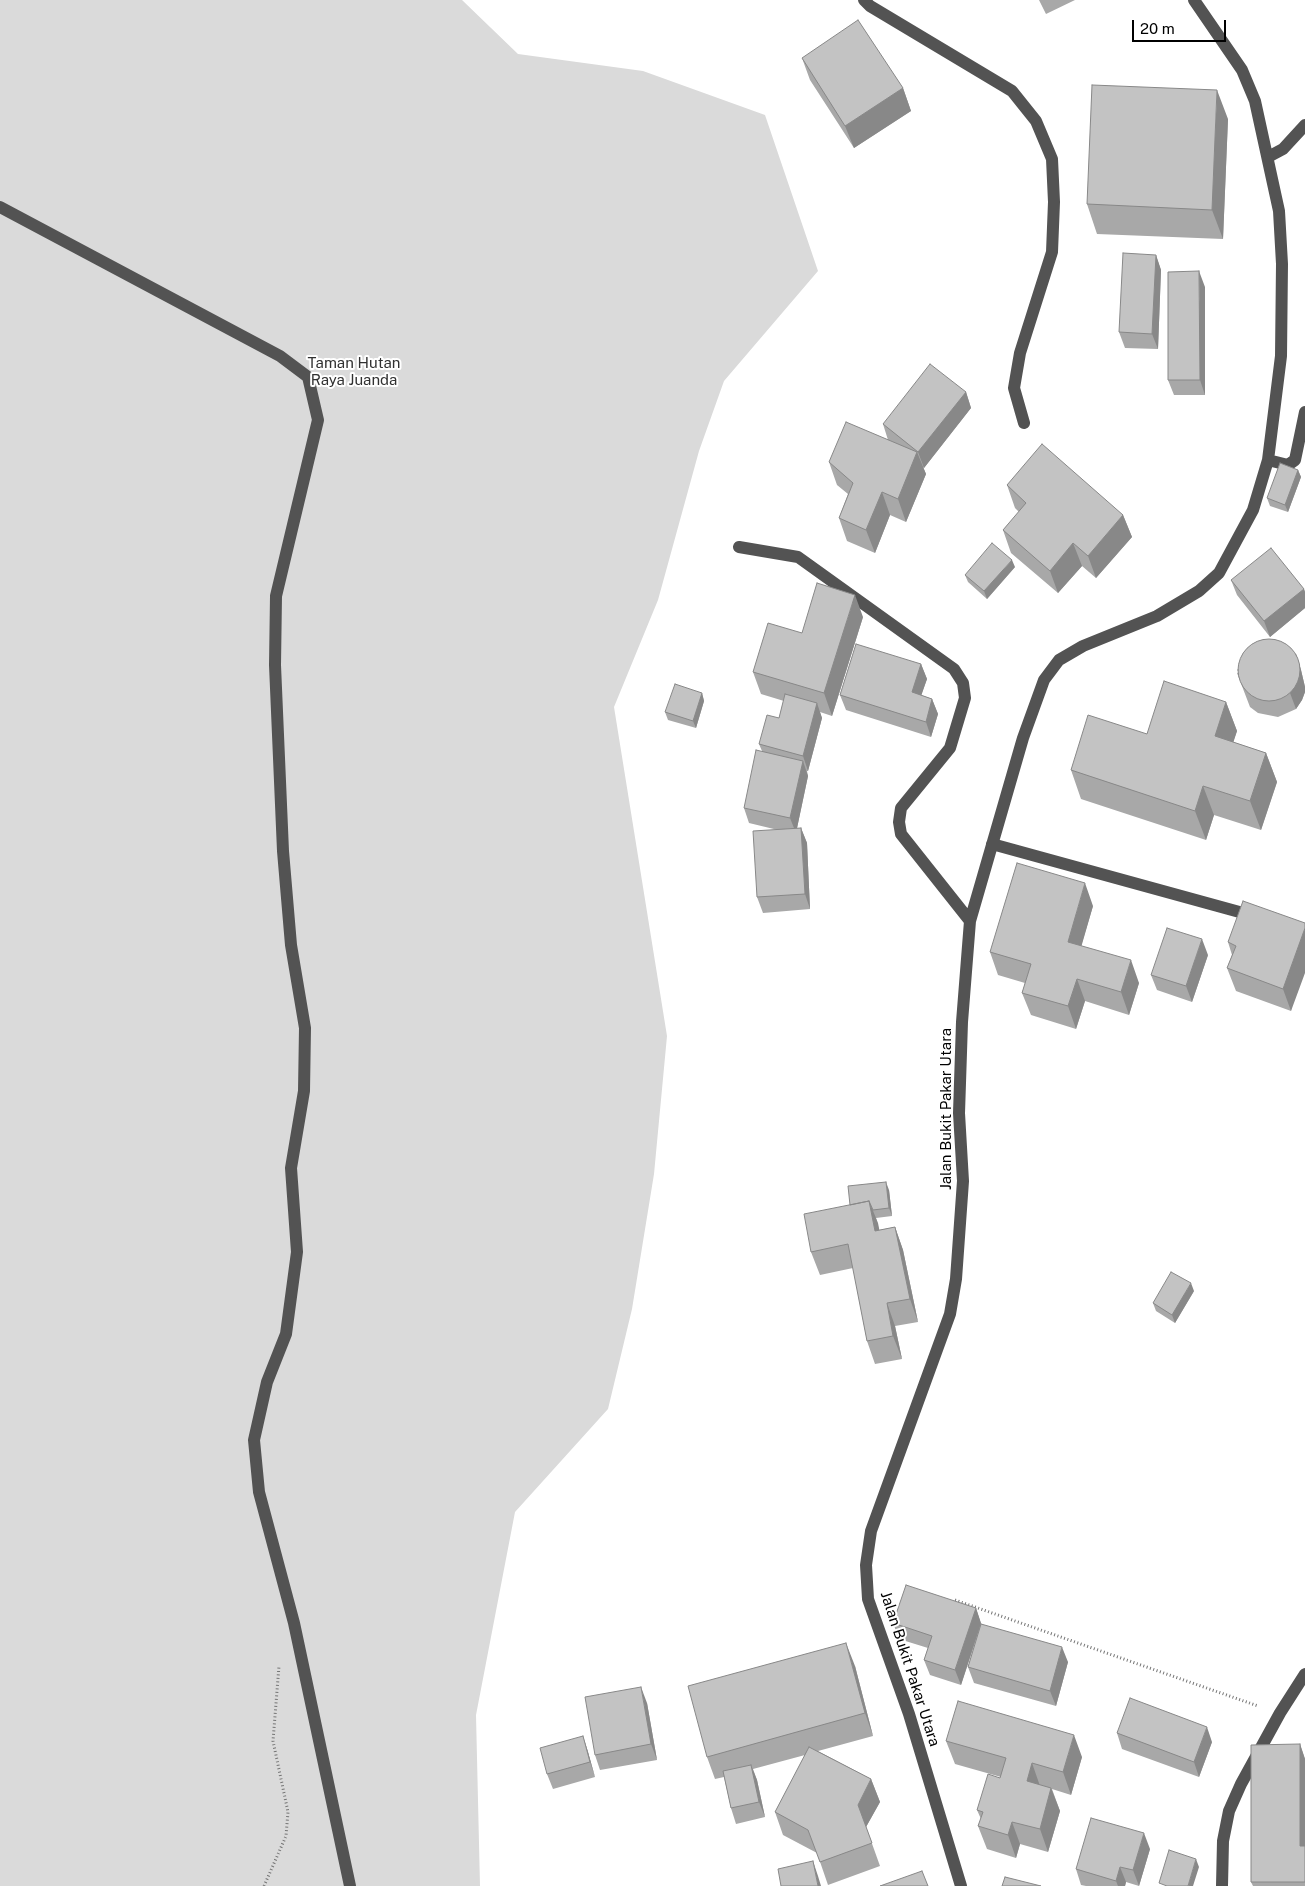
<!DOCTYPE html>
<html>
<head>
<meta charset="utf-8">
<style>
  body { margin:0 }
  #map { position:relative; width:1305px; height:1886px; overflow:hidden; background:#fff; font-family:"Public Sans",sans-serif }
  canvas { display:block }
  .scale { position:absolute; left:1132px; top:20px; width:94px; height:22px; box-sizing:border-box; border:2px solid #000; border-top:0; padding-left:6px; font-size:15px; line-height:18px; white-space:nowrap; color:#000; -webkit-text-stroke:4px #fff; paint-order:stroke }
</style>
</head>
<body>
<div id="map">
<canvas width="1305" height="1886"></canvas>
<div class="scale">20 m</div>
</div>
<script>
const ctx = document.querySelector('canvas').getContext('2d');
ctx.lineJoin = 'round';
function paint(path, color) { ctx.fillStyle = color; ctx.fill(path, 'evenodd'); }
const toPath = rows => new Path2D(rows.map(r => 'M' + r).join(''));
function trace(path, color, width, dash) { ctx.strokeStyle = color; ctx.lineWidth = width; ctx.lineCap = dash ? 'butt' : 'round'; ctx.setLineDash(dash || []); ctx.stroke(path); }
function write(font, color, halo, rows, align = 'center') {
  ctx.font = font + ' "Public Sans",sans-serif'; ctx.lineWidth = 4; ctx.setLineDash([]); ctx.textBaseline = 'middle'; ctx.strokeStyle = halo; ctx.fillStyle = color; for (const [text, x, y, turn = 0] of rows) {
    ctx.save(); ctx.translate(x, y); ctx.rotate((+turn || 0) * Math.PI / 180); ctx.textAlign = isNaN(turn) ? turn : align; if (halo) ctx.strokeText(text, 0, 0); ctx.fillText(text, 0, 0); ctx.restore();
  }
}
paint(toPath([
  [0,0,462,0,518,54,643,71,765,115,818,271,724,381,699,451,658,600,614,707,667,1036,654,1174,632,1309,608,1409,515,1512,476,1715,480,1886,0,1886]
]), '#dadada');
trace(toPath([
  [955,1600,1258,1706],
  [264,1886,286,1836,288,1812,273,1741,279,1666]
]), '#757575', 3, [1, 2.5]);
trace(toPath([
  [864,0,870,6,1012,91,1036,121,1052,159,1054,202,1052,252,1020,353,1014,388,1024,423],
  [1268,157,1283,149,1305,125],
  [0,207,280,356,308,377,318,420,276,596,275,665,283,851,291,945,305,1028,304,1091,291,1168,297,1252,286,1334,267,1382,254,1440,259,1492,294,1623,350,1886],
  [1268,460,1288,465,1295,460,1305,412],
  [739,547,798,557,954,669,963,683,965,698,950,748,901,808,899,822,901,834,970,921],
  [992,844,1254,916],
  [961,1886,909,1714,868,1599,866,1565,871,1531,950,1314,956,1279,963,1181,959,1113,962,1022,970,921,1023,738,1044,680,1059,660,1083,646,1157,616,1199,591,1219,573,1253,510,1268,460,1281,356,1282,264,1279,211,1255,101,1242,70,1194,0],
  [1222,1886,1223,1841,1229,1811,1241,1784,1280,1713,1305,1674]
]), '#535353', 12);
paint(toPath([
  [1039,0,1075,0,1046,14],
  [802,58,903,88,911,111,854,148,810,80],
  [1228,119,1223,239,1097,234,1087,204],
  [1156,255,1161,270,1158,349,1125,348,1119,332],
  [1205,287,1205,395,1174,395,1168,380],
  [966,392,971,408,924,468,923,467,926,474,906,522,890,515,875,553,847,541,839,518,848,494,837,485,829,462,888,440,883,424],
  [1298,470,1301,477,1288,512,1270,506,1267,498],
  [1007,485,1123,515,1132,537,1096,578,1082,566,1058,593,1011,553,1003,530,1019,512,1015,508],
  [1015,567,987,599,968,582,965,575],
  [1231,580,1304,589,1305,592,1305,608,1270,637,1237,595],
  [863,617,832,716,820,712,822,718,808,771,807,771,808,776,797,828,801,828,807,843,810,909,763,913,757,897,778,830,749,823,744,808,762,751,759,744,779,718,784,701,761,694,753,672,802,633],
  [1296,654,1301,670,1305,687,1305,692,1302,700,1296,709,1278,717,1258,713,1250,707,1237,673],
  [921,664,927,679,921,695,932,699,938,714,931,737,846,710,840,695],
  [702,693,704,701,696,728,668,720,665,712],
  [1226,702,1237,731,1233,742,1266,753,1277,782,1261,830,1214,815,1206,840,1081,799,1071,770,1147,734],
  [1093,906,1081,946,1139,983,1129,1015,1085,1001,1076,1029,1031,1015,1022,993,1025,983,998,975,990,952],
  [1305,923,1291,1011,1236,991,1227,968,1232,955,1228,942],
  [1208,955,1192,1002,1157,990,1151,975],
  [889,1190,892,1216,876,1218,879,1230,895,1227,903,1250,918,1322,895,1326,902,1359,875,1364,867,1341,853,1268,820,1275,811,1252,850,1205],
  [1194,1291,1175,1323,1156,1311,1153,1303],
  [976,1608,981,1624,1068,1662,1056,1706,974,1683,968,1667,979,1631,961,1685,930,1675,924,1660,928,1648,899,1639,893,1623],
  [855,1666,873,1736,818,1751,871,1779,880,1802,866,1827,880,1866,828,1885,817,1853,783,1835,775,1812,805,1755,753,1769,757,1780,765,1817,736,1824,731,1808,724,1777,715,1779,707,1757],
  [647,1703,657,1760,600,1770,595,1755],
  [1117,1733,1212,1742,1199,1777,1122,1749],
  [583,1736,588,1752,595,1777,553,1789,547,1774],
  [946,1741,1082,1757,1071,1795,1052,1789,1060,1811,1048,1852,1020,1844,1016,1858,987,1849,978,1826,981,1819,977,1810,1001,1777,955,1764],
  [1300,1744,1305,1759,1305,1886,1253,1886,1251,1882],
  [1150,1849,1139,1886,1126,1882,1125,1886,1086,1886,1081,1885,1076,1869]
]), '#a8a8a8');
paint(toPath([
  [903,88,911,111,854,148,845,126],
  [1217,90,1228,119,1223,239,1212,210],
  [1156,255,1161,270,1158,349,1152,334],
  [1199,271,1205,287,1205,395,1200,380],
  [966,392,971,408,924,468,918,452],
  [917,452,926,474,906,522,898,499],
  [1298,470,1301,477,1288,512,1285,505],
  [882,492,890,515,875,553,866,530],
  [1123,515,1132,537,1096,578,1088,556],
  [1073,543,1082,566,1058,593,1050,571],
  [1012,560,1015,567,987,599,984,591],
  [1304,589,1305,592,1305,608,1270,637,1264,621],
  [855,595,863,617,832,716,824,693],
  [1296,654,1301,670,1305,687,1305,692,1302,700,1296,709,1290,693],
  [921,664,927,679,917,708,912,692],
  [702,693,704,701,696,728,693,721],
  [932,699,938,714,931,737,926,722],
  [1226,702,1237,731,1226,765,1215,736],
  [817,703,822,718,808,771,803,756],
  [1266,753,1277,782,1261,830,1250,801],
  [803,761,808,776,796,833,790,818],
  [1203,786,1214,815,1206,840,1195,811],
  [801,828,807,843,810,909,805,894],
  [1085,883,1093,906,1076,965,1068,942],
  [1305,928,1305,973,1291,1011,1283,989],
  [1202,939,1208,955,1192,1002,1186,986],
  [1131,960,1139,983,1129,1015,1121,992],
  [1077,979,1085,1001,1076,1029,1068,1006],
  [886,1182,889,1190,892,1216,889,1208],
  [869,1201,878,1223,884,1254,875,1231],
  [895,1227,903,1250,918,1322,910,1299],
  [1191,1283,1194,1291,1175,1323,1172,1315],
  [887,1303,895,1326,902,1359,893,1336],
  [976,1608,981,1623,961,1685,955,1670],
  [846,1643,855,1666,873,1736,865,1713],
  [1062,1647,1068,1662,1056,1706,1050,1691],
  [641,1687,647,1703,657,1760,651,1744],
  [1207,1727,1212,1742,1199,1777,1194,1762],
  [1074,1735,1082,1757,1071,1795,1063,1772],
  [583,1736,588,1752,595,1777,590,1762],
  [1300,1744,1305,1759,1305,1859,1300,1846],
  [1032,1763,1040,1786,1027,1781],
  [751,1765,757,1780,765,1817,759,1802],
  [871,1779,880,1802,866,1827,880,1866,858,1805],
  [1051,1788,1060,1811,1048,1852,1040,1829],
  [1012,1822,1020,1844,1016,1858,1008,1835],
  [1144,1833,1150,1849,1139,1886,1133,1870],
  [1196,1859,1199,1867,1193,1886,1188,1886],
  [813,1861,818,1876,821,1886,818,1886],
  [1120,1867,1126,1882,1125,1886,1118,1886,1116,1881]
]), '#888');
const building = toPath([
  [858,20,903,88,845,126,802,58,858,20],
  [1092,85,1217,90,1212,210,1087,204,1092,85],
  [1123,253,1156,255,1152,334,1119,332,1123,253],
  [1199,271,1200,380,1168,380,1168,272,1199,271],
  [930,364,966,392,918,452,883,424,930,364],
  [846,422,917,452,898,499,882,492,866,530,839,518,853,483,829,462,846,422],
  [1042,444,1123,515,1088,556,1073,543,1050,571,1003,530,1026,503,1007,485,1042,444],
  [1280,463,1298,470,1285,505,1267,498,1280,463],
  [992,543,1012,560,984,591,965,575,992,543],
  [1271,548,1304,589,1264,621,1231,580,1271,548],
  [817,583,855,595,824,693,753,672,768,623,802,633,817,583],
  '1238 670a31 31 0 1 1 62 0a31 31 0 1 1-62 0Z',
  [856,644,921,664,912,692,932,699,926,722,840,695,856,644],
  [1164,681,1226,702,1215,736,1266,753,1250,801,1203,786,1195,811,1071,770,1088,715,1147,734,1164,681],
  [675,684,702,693,693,721,665,712,675,684],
  [785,694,817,703,803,756,759,744,767,715,779,718,785,694],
  [756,750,803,761,790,818,744,808,756,750],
  [801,828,805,894,757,897,753,831,801,828],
  [1017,863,1085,883,1068,942,1131,960,1121,992,1077,979,1068,1006,1022,993,1031,964,990,952,1017,863],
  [1243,901,1305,923,1305,928,1283,989,1227,968,1236,946,1228,942,1243,901],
  [1167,928,1202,939,1186,986,1151,975,1167,928],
  [886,1182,889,1208,873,1210,869,1201,850,1205,848,1186,886,1182],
  [869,1201,875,1231,895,1227,910,1299,887,1303,893,1336,867,1341,848,1244,811,1252,804,1214,869,1201],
  [1171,1272,1191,1283,1172,1315,1153,1303,1171,1272],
  [906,1585,976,1608,955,1670,924,1660,932,1636,893,1623,906,1585],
  [981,1624,1062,1647,1050,1691,968,1667,981,1624],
  [846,1643,865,1713,707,1757,688,1686,846,1643],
  [641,1687,651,1744,595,1755,585,1697,641,1687],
  [1130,1698,1207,1727,1194,1762,1117,1733,1130,1698],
  [958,1701,1074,1735,1063,1772,1032,1763,1027,1781,1051,1788,1040,1829,1012,1822,1008,1835,978,1826,983,1812,977,1810,988,1774,1000,1778,1006,1758,946,1741,958,1701],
  [583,1736,590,1762,547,1774,540,1748,583,1736],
  [1300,1744,1300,1846,1305,1846,1305,1882,1251,1882,1251,1745,1300,1744],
  [809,1747,871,1779,858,1805,872,1843,820,1862,808,1830,775,1812,809,1747],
  [751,1765,759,1802,731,1808,723,1771,751,1765],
  [1091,1818,1144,1833,1133,1870,1120,1867,1116,1881,1076,1869,1091,1818],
  [1169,1850,1196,1859,1188,1886,1167,1886,1159,1883,1169,1850],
  [813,1861,818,1886,781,1886,778,1869,813,1861],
  [922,1871,928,1886,880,1886,922,1871],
  [1005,1877,1041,1886,1002,1886,1005,1877]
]);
paint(building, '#c3c3c3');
trace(building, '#888', 1);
write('15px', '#313131', '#fff', [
  ["Taman Hutan",354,363],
  ["Raya Juanda",354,380]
]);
write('15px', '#000', '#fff', [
  ["Jalan Bukit Pakar Utara",946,1109,-90],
  ["Jalan Bukit Pakar Utara",910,1669,72]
]);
</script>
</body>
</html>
